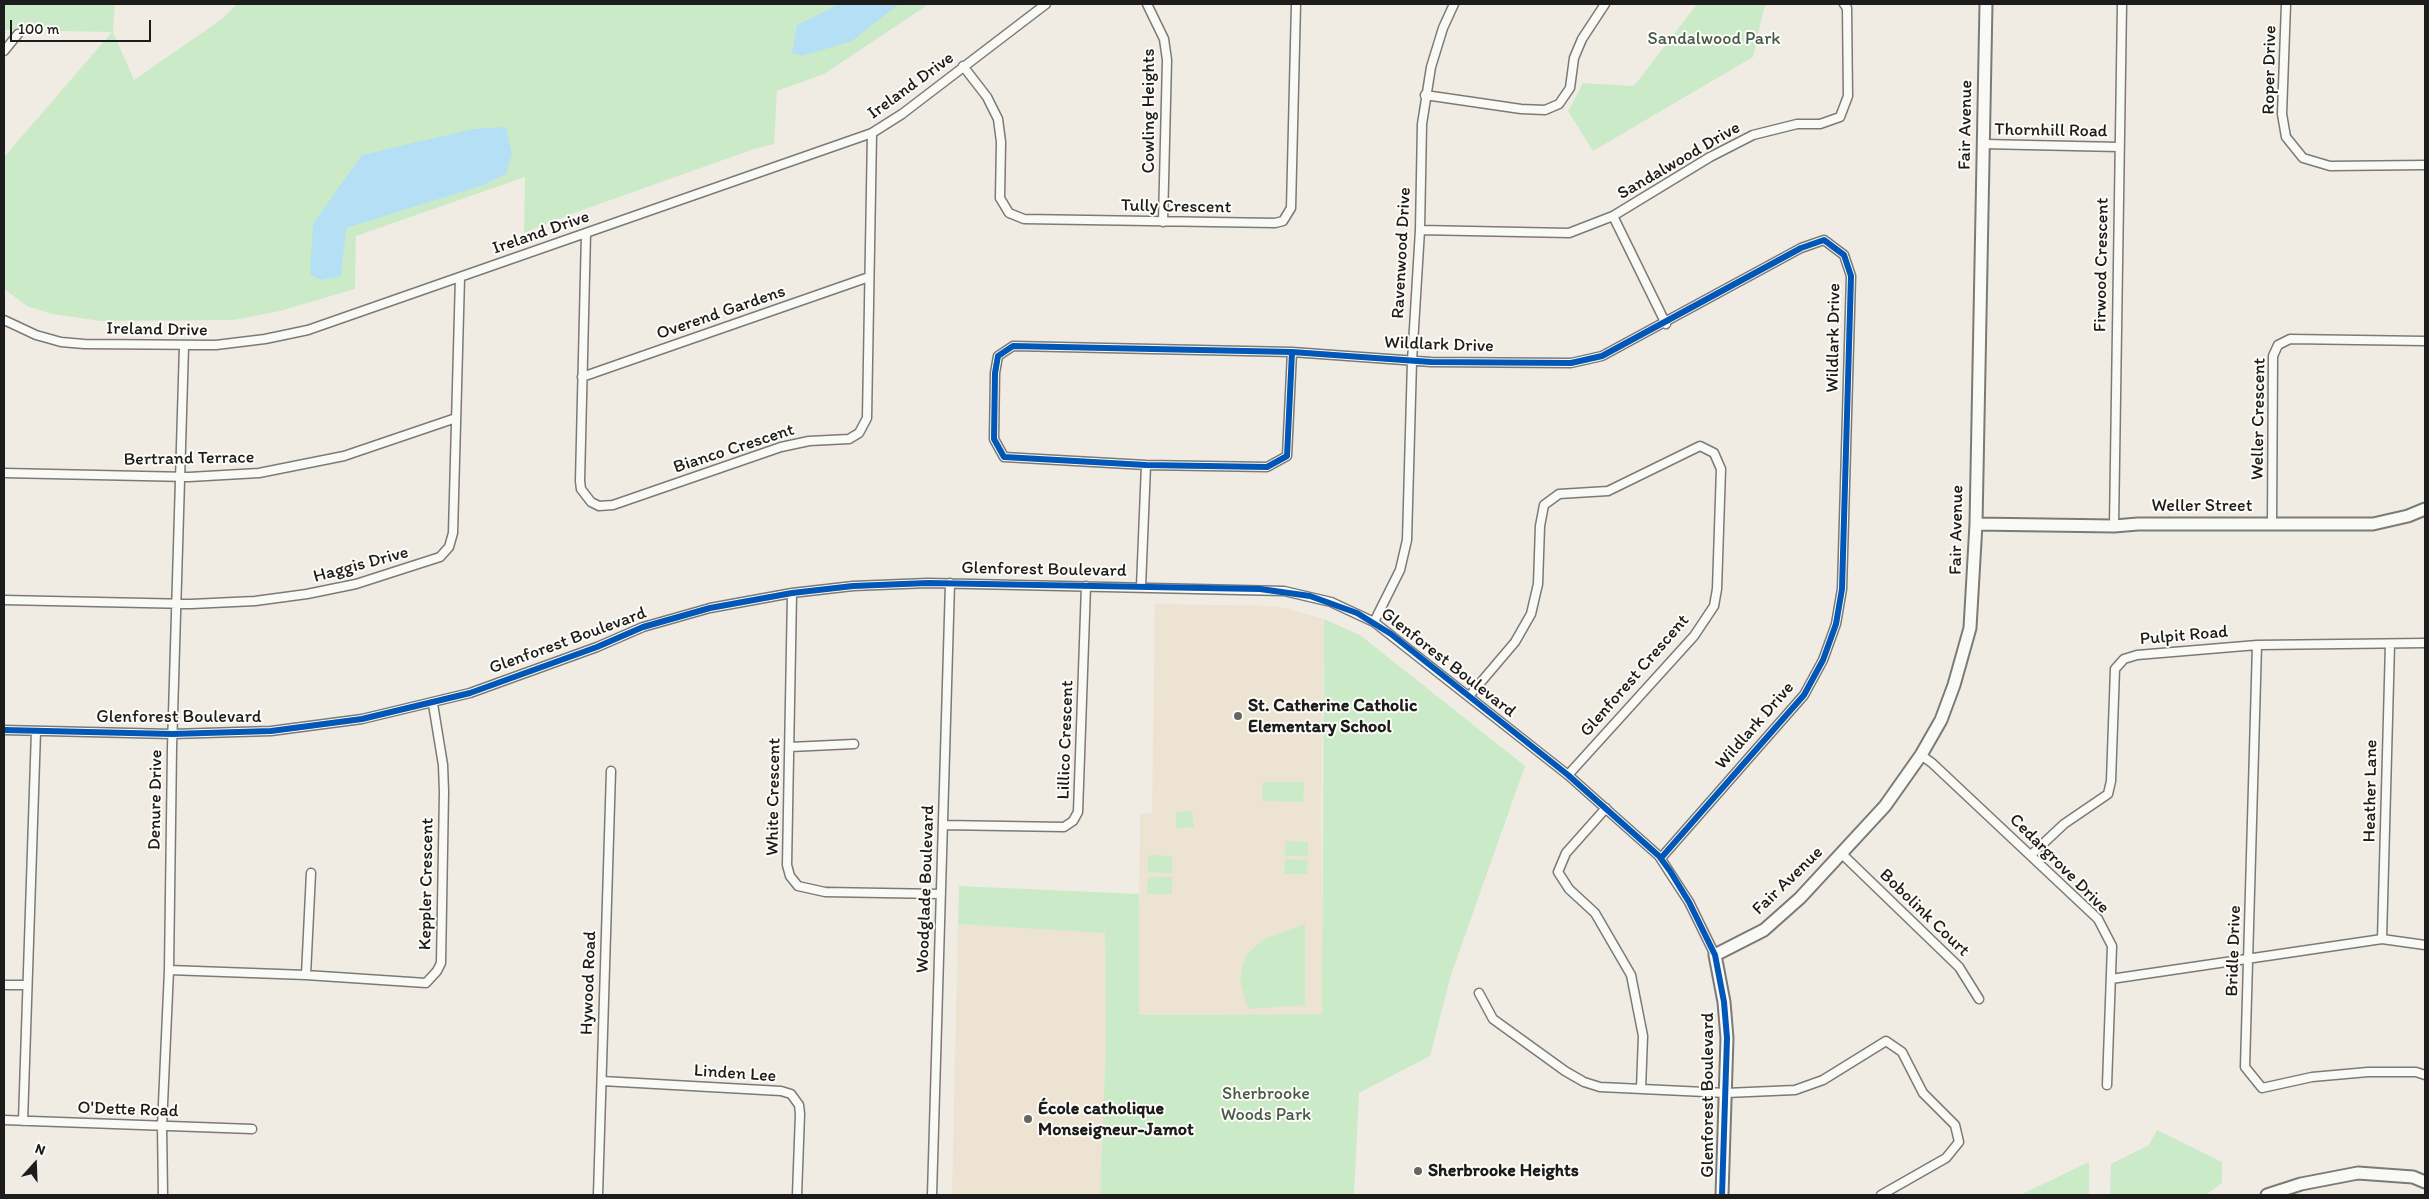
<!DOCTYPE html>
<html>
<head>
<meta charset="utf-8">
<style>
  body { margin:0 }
  #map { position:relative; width:2429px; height:1199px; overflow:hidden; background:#f0ece4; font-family:Itim,sans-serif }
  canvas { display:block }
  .frame { position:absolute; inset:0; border:5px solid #1c1c1c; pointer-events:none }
  .north { position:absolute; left:10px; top:1139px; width:50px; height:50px; -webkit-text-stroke:4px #fdfcf7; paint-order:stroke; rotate:20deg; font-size:14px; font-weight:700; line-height:20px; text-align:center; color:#1c1c1c }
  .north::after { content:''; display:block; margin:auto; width:18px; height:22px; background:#1c1c1c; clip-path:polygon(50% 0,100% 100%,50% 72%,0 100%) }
  .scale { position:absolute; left:10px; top:20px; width:141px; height:22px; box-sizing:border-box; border:2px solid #1c1c1c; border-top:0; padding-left:6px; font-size:15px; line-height:18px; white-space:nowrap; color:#1c1c1c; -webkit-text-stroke:4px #fdfcf7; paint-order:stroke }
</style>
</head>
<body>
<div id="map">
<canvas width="2429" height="1199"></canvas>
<div class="frame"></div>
<div class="north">N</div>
<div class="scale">100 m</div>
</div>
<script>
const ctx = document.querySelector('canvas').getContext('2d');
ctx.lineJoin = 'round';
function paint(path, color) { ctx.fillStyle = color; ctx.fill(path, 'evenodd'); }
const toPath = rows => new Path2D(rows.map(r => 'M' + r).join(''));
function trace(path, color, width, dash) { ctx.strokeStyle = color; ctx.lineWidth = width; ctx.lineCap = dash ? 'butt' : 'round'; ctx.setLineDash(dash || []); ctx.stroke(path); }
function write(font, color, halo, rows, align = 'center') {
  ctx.font = font + ' Itim,sans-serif'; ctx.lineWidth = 4; ctx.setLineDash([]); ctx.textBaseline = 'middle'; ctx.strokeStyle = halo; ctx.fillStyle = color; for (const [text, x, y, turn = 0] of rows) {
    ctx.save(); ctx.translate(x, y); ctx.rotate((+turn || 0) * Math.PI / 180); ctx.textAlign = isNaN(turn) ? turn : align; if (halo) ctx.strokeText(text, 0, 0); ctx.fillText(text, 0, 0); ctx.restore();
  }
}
paint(toPath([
  [1155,604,1277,606,1324,619,1321,816,1323,951,1322,1014,1138,1015,1140,814,1152,813],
  [958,924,1105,932,1106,1042,1100,1195,952,1195]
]), '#ece3d2');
paint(toPath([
  [4,4,115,4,113,32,134,80,222,19,237,4,929,4,824,74,777,91,774,144,754,149,574,213,524,233,525,177,356,236,355,289,280,311,234,320,101,321,52,314,27,306,4,289,4,157,112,32,4,30],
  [1697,4,1768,4,1764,8,1753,57,1593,151,1568,111,1583,83,1634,86],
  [1324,619,1360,635,1525,766,1451,975,1430,1056,1359,1093,1354,1195,1100,1195,1106,1042,1105,933,958,924,959,886,1139,894,1139,1015,1322,1014],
  [1263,782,1304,782,1303,802,1262,801],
  [1192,811,1194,827,1176,828,1176,812],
  [1286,841,1308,842,1308,856,1285,856],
  [1148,855,1172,856,1172,873,1148,872],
  [1285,859,1308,860,1307,874,1284,874],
  [1148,877,1172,877,1172,894,1147,894],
  [1305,924,1305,1005,1248,1009,1240,980,1243,964,1248,953,1264,939],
  [2157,1130,2222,1162,2222,1183,2206,1195,2110,1195,2111,1164,2149,1145],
  [2089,1162,2089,1195,2020,1195]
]), '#cbebc8');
paint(toPath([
  [839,4,899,4,852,41,802,56,792,53,797,25],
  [506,127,512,154,506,174,483,185,346,228,341,276,321,280,310,274,313,224,362,155,473,129]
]), '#b4dff4');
const street = toPath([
  [1147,4,1164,39,1167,60,1163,222],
  [2286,4,2282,114,2286,137,2303,158,2330,166,2425,165],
  [4,51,18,34],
  [963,66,987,97,998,119,1001,142,1000,198,1009,213,1024,219,1275,223,1283,221,1291,208,1296,4],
  [1425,95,1521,109,1545,110,1559,104,1570,88,1574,58,1582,39,1605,4],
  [1983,144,2119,147],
  [1613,216,1666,324],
  [1420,230,1569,233,1613,216,1710,157,1753,135,1797,124,1820,124,1840,117,1848,96,1847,8,1844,4],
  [586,233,580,481,581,489,591,502,599,506,613,505,781,447,809,441,849,439,859,433,867,418,872,133],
  [4,320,36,335,61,342,84,344,216,345,265,339,308,330,872,133,902,114,1046,4],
  [1292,352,1287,456,1267,467,1146,465,1004,457,994,439,995,373,998,356,1013,346,1292,352,1431,362,1571,363,1602,356,1801,248,1824,240,1844,255,1851,276,1842,589,1836,624,1823,660,1804,695,1661,858],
  [582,377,869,277],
  [4,473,189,477,259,473,344,456,456,418],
  [2272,523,2273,356,2278,345,2290,339,2425,341],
  [2114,526,2122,4],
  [1141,587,1146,465],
  [792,593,787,865,790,876,798,886,825,892,941,894],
  [4,600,191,604,255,601,307,594,356,584,440,557,449,547,453,533,460,277],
  [1374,622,1400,570,1407,540,1412,361,1420,230,1422,124,1431,67,1443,28,1454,4],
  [2257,645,2245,1067,2262,1088,2312,1077,2368,1072,2416,1072,2425,1075],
  [1470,695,1515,642,1531,614,1538,584,1540,526,1544,505,1559,494,1608,491,1700,446,1714,453,1721,469,1717,589,1714,606,1694,636,1568,775],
  [4,730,172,734,271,731,362,719,470,693,597,647,643,627,710,608,792,593,853,586,928,583,1284,591,1331,602,1374,622,1568,775,1659,856,1689,902,1715,955],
  [790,747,854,744],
  [1921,755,1932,763,2098,919,2112,946,2107,1085],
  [1606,808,1566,853,1558,872,1569,889,1595,913,1631,975,1643,1036,1641,1089],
  [943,825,1064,827,1073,821,1078,812,1086,586],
  [1841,853,1959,967,1979,999],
  [2031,855,2064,824,2108,794,2111,781,2115,669,2124,659,2137,655,2257,645,2425,643],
  [2382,939,2390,644],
  [169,970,306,975,426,983,437,971,441,963,444,792,443,765,433,704],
  [306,975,311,873],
  [2111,979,2382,939,2425,945],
  [4,985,27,985],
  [1479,993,1493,1019,1565,1071,1584,1082,1600,1087,1726,1093,1795,1090,1823,1080,1886,1041,1902,1052,1923,1093,1955,1125,1959,1142,1946,1158,1881,1195],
  [602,1081,781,1091,791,1094,799,1105,800,1114,797,1195],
  [4,1120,252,1129],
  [23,1121,36,731],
  [163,1195,162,1126,169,970,172,748,184,346],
  [598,1195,611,771],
  [932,1195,950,583]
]);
const secondary = toPath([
  [1976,524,2114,526,2138,524,2373,524,2408,516,2425,509],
  [1722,1195,1727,1038,1724,1002,1715,955,1764,930,1800,898,1885,806,1921,755,1941,720,1954,685,1970,628,1976,524,1986,4],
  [2267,1195,2301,1184,2358,1173,2413,1177,2425,1182]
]);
trace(street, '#7b7a76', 11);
trace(secondary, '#7b7a76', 15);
trace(street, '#f9f9f6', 8);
trace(secondary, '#f9f9f6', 11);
trace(toPath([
  [1292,352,1287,456,1267,467,1146,465,1004,457,994,439,995,373,998,356,1013,346,1292,352,1431,362,1571,363,1602,356,1801,248,1824,240,1844,255,1851,276,1842,589,1836,624,1823,660,1804,695,1661,858],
  [4,730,172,734,271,731,362,719,470,693,597,647,643,627,710,608,792,593,853,586,928,583,1260,589,1310,596,1357,613,1391,634,1568,775,1659,856,1670,871,1689,902,1715,955,1724,1002,1727,1038,1722,1195]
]), '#0057b8', 6);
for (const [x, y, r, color] of [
  [1238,716,5,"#666562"],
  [1028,1119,5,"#666562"],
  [1418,1171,5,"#666562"]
]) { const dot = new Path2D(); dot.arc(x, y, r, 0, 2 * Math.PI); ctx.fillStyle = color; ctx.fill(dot); trace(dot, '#fdfcf7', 2); }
write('18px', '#475a49', '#fdfcf7', [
  ["Sandalwood Park",1714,39],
  ["Sherbrooke",1266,1094],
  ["Woods Park",1266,1115]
]);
write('18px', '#1c1c1c', '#fdfcf7', [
  ["Roper Drive",2270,70,-89],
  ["Ireland Drive",911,86,-36],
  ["Cowling Heights",1149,111,-90],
  ["Fair Avenue",1966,125,-89],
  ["Thornhill Road",2051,131,1],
  ["Sandalwood Drive",1679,161,-30],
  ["Tully Crescent",1176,207,1],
  ["Ireland Drive",541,233,-19],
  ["Ravenwood Drive",1402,253,-87],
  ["Firwood Crescent",2102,265,-89],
  ["Overend Gardens",721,313,-19],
  ["Ireland Drive",157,330,1],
  ["Wildlark Drive",1834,338,-89],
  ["Wildlark Drive",1439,345,2],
  ["Weller Crescent",2259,419,-89],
  ["Bianco Crescent",734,449,-18],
  ["Bertrand Terrace",189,459,-1],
  ["Weller Street",2202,506],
  ["Fair Avenue",1957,530,-89],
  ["Haggis Drive",361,565,-15],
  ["Glenforest Boulevard",1044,570,1],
  ["Pulpit Road",2184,636,-5],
  ["Glenforest Boulevard",568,641,-20],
  ["Glenforest Boulevard",1448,663,38],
  ["Glenforest Crescent",1635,676,-49],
  ["Glenforest Boulevard",179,717],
  ["Wildlark Drive",1755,726,-49],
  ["Lillico Crescent",1066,740,-88],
  ["Heather Lane",2371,791,-89],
  ["White Crescent",774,797,-89],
  ["Denure Drive",156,800,-89],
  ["Cedargrove Drive",2059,864,45],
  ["Fair Avenue",1788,881,-44],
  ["Keppler Crescent",427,884,-89],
  ["Woodglade Boulevard",926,889,-88],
  ["Bobolink Court",1924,913,44],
  ["Bridle Drive",2234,951,-88],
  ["Hywood Road",589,983,-88],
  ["Linden Lee",735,1074,4],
  ["Glenforest Boulevard",1708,1095,-90],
  ["O'Dette Road",128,1110,2]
]);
write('bold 18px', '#1c1c1c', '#fdfcf7', [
  ["St. Catherine Catholic",1248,706],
  ["Elementary School",1248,727],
  ["École catholique",1038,1109],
  ["Monseigneur-Jamot",1038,1130],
  ["Sherbrooke Heights",1428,1171]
], 'left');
</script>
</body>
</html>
